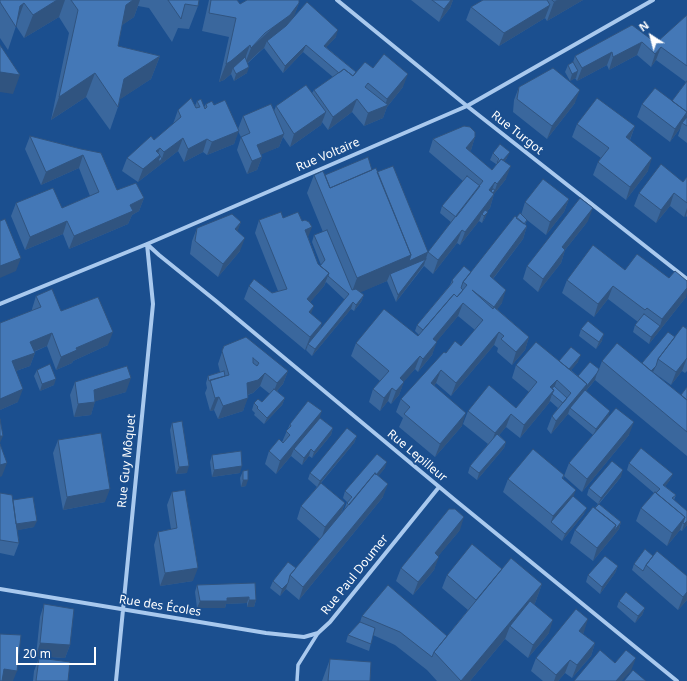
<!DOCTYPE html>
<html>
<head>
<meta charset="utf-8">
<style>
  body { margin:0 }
  #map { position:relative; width:687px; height:681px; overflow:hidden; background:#1b4f8f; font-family:"Noto Sans",sans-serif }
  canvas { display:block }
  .north { position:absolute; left:631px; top:16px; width:40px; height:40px; -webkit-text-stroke:3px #1b4f8f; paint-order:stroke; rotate:324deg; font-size:11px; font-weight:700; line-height:16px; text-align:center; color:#fff }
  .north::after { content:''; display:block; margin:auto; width:14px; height:18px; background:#fff; clip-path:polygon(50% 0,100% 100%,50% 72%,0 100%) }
  .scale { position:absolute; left:16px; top:647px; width:80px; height:18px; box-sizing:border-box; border:2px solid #fff; border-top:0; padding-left:5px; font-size:12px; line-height:14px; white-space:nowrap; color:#fff; -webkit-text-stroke:3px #1b4f8f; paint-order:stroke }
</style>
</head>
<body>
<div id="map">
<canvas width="687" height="681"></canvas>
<div class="north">N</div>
<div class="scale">20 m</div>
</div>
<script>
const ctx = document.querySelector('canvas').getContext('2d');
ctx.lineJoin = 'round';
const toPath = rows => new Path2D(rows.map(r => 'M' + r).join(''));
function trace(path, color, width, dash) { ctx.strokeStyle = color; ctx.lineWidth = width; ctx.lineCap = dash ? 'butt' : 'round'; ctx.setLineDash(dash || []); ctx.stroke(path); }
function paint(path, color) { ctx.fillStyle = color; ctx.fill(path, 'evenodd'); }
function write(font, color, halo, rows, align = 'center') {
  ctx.font = font + ' "Noto Sans",sans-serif'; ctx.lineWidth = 3.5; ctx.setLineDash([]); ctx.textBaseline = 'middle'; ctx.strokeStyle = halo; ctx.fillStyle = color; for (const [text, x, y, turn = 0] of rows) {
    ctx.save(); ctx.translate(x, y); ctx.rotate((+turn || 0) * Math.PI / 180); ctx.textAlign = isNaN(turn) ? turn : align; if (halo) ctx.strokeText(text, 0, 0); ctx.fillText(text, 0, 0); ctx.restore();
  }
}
trace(toPath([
  [297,681,298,665,318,633]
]), '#a9c9ee', 3.5);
trace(toPath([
  [337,0,467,106,687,279],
  [147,244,159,255,216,301,455,500,677,681],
  [0,304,147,244,467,106,653,0],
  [0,589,266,633,304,637,318,633,330,622,439,487],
  [116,681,153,304,147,244]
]), '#a9c9ee', 4);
paint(toPath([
  [0,0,199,0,198,6,189,29,178,28,172,42,149,8,138,6,134,17,122,25,118,46,160,56,151,79,120,99,118,107,110,130,86,97,51,120,69,33,59,17,24,38,16,26,8,50,0,38],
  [209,0,237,0,240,4,299,3,293,18,336,37,326,47,356,72,373,68,403,87,387,107,383,118,364,126,352,112,328,130,322,122,321,125,290,147,283,137,279,147,261,154,262,157,257,170,247,174,237,150,241,137,238,131,234,144,207,155,203,152,184,162,178,151,138,182,122,171,127,158,154,140,173,124,178,110,195,106,197,101,204,107,206,104,214,105,238,129,243,116,274,111,276,106,312,93,314,90,333,77,303,52,283,73,264,48,248,63,247,73,234,81,231,74,224,80,219,82,229,37,202,31],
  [411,0,453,0,450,8,439,22],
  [483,0,583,0,547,21,545,18,499,46,466,20,471,7],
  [687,15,687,143,678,136,681,127,670,142,637,117,642,104,672,101,686,82,656,60,651,67,637,55,609,70,607,65,577,81,575,78,570,81,565,72,568,65,573,62,575,56,632,25,656,43],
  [519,87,575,103,547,139,513,112,514,100],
  [577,124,635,126,630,140,648,171,626,200,593,175,598,162,601,158,572,137],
  [30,136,81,149,117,190,144,198,139,211,132,215,128,224,69,249,63,234,25,250,11,216,16,203,62,208,90,196,79,168,41,185,25,149],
  [475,137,471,150,469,151,492,170,495,167,496,164,490,160,493,153,507,158,504,162,506,179,494,194,490,208,487,211,485,218,482,223,479,221,460,245,457,243,433,274,424,266,396,302,387,281,360,292,364,295,361,302,354,311,351,309,312,356,306,350,307,348,305,350,244,299,249,286,272,293,278,291,255,233,259,220,283,218,308,237,318,264,320,266,321,265,312,242,314,235,323,232,307,193,314,175,325,175,372,170,377,172,428,252,452,223,440,213,442,206,463,181,429,152,433,139],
  [326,282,345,300,319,331,322,323,311,314,310,302,324,286],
  [687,177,687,217,686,216,684,217,670,206,656,223,634,206,639,193,683,182],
  [569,199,564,212,546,235,527,220,525,225,527,226,523,239,493,279,502,303,497,309,529,337,525,350,512,365,497,352,498,348,494,345,451,396,436,383,434,386,462,426,435,457,399,427,403,418,396,412,401,399,446,353,461,346,475,330,458,316,436,342,432,355,418,372,415,369,404,381,399,395,391,404,388,401,380,411,369,402,373,389,380,381,351,356,356,343,418,336,419,335,415,331,417,325,450,285,452,280,471,272,516,218,521,215,525,202],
  [588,221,565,250,561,263,538,292,523,279,527,266],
  [241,222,237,231,240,251,218,277,190,254,192,241,197,228],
  [625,270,686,297,649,344,633,332,635,325,638,322,608,299,594,317,562,293,567,280],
  [36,296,61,311,108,345,73,361,72,363,56,370,47,346,34,352,35,353,30,366,16,371,18,402,0,410,32,310,32,309],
  [687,327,687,371,685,373,682,371,671,385,653,372,681,395,687,387,687,456,595,380,586,391,609,416,629,435,582,492,564,476,569,463,593,435,568,414,551,434,547,429,552,416,558,408,550,401,549,403,520,438,506,427,499,435,506,442,504,448,477,480,468,473,470,466,488,444,463,424,468,411,516,408,529,392,512,378,516,365,559,361,578,362,571,370,578,376,599,369,602,361,642,363,686,329],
  [581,329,602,341,596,349,579,336],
  [224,346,288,371,283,384,277,391,285,398,282,405,264,424,254,415,255,413,252,410,254,403,262,402,270,394,260,386,253,393,248,395,243,411,218,419,214,410,210,411,205,393,207,388,206,383,208,376,220,372,218,364],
  [37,370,54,385,40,391,34,376],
  [75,382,126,392,95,401,91,415,74,417,70,395],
  [320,418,333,428,331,435,312,458,309,456,302,465,291,456,276,474,265,464,269,451,282,442,290,424],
  [172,423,187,473,176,474,170,430],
  [357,436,354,443,321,483,345,503,341,514,344,510,347,502,343,498,345,491,385,468,378,476,383,497,299,600,286,589,280,596,270,588,273,581,296,568,320,539,297,519,301,506,317,487,308,479,310,473],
  [58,440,105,502,63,510,53,453],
  [212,455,240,473,212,477,210,462],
  [629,463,670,480,665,486,676,495,674,500,687,511,687,525,682,531,680,530,667,546,636,521,641,508,654,493,627,470],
  [243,471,246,486,241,487,240,478],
  [564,475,563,479,584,514,562,541,503,492,508,479],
  [621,477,599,504,621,522,619,529,593,561,570,543,575,530,598,504,587,495,589,488],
  [172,492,193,581,160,586,154,545,158,532,171,529,167,505],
  [0,493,13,500,34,527,17,530,19,543,14,556,0,553],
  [460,530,438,556,434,570,413,595,396,581,401,568],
  [645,549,687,600,678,610,632,570,634,564],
  [618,566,615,573,600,594,586,582,588,575],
  [502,569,542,584,535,603,534,604,549,633,528,658,505,639,470,681,437,681,427,670,395,645,373,635,369,651,346,642,348,635,360,622,362,616,447,636,468,610,442,588,447,575],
  [255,583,256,600,254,607,247,607,247,603,226,604,225,608,197,608,195,592,197,585],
  [619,601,645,608,642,615,635,623,617,607],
  [44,604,70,645,65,658,36,656,40,617],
  [584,632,583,634,595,643,591,656,572,678,565,673,558,681,543,681,531,671,536,658],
  [39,658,68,681,33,681,34,671],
  [330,659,370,681,322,681]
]), '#3a679d');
paint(toPath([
  [57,0,65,0,59,17,24,38,33,15],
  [133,0,140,0,134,17,118,28,126,5],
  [451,0,453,0,450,8,439,22,444,9],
  [558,0,583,0,547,21,554,2],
  [24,3,16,26,20,6],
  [299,3,292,22,267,41,264,48,259,52,244,66,251,48],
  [550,5,545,18,499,46,504,33],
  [338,30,336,37,322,52,324,46],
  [642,42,637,55,609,70,613,57],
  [250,45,243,64,233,68,231,74,224,80,219,82,226,64],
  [306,45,303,52,283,73,285,66],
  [661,47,656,60,651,67,655,54],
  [612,52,607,65,577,81,582,68],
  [160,56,151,79,116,102,124,79],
  [249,67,247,73,234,81,236,74],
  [578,71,576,78,570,81,572,74],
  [0,72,20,75,13,94,0,92],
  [95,73,86,97,51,120,59,97],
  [408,74,403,87,387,107,383,118,364,126,368,113,385,106,387,99],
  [580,90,575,103,547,139,552,126],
  [357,99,352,112,328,130,333,117],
  [326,112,321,125,290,147,294,134],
  [687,112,687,119,682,123,681,127,670,142,675,129],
  [635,126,630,139,622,150,626,137],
  [239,131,234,144,207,155,212,142],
  [284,134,279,147,253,158,257,145],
  [475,137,471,150,461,161,466,148],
  [183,138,178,151,160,165,164,152],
  [207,139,203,152,184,162,188,149],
  [160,148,156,159,160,155,158,162,162,159,160,165,138,182,143,169,156,151],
  [510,152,507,158,497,171,500,164],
  [83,155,79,168,41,185,46,172],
  [262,157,257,170,247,174,252,161],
  [652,158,648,171,626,200,630,187],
  [511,166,506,179,486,204,489,198,495,190,497,184],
  [495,182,490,195,489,190],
  [674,193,670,206,656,223,661,210],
  [494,194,490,208,484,215,482,214,479,221,460,245,465,232],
  [144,198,139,211,132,215,128,224,69,249,74,236,130,205],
  [569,199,564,212,546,235,550,222],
  [593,208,588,221,565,250,561,263,538,292,543,279,562,247],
  [687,208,687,212,686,216,684,217],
  [488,212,485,218,482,223,484,216],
  [67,221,63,234,25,250,30,237],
  [241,222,236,235,235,229],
  [527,226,523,239,485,289,490,276],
  [312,227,307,240,305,230],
  [462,230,457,243,433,274,438,260],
  [245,238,240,251,218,277,223,264],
  [428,252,424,265,396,302,398,295,390,274,387,281,350,297,357,278,411,255],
  [21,258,16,271,0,278,0,266],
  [329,273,324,286,302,312,307,299],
  [613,286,608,299,594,317,598,304],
  [687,288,687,293,686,297,649,344,651,337,660,326,662,319],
  [506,290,502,303,489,320,494,307],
  [364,295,361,302,354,311,356,305],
  [353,302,351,309,312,356,315,349],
  [463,303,458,316,428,352,433,339],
  [314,306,309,319,309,312],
  [322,323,317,336,308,344,307,348,305,350,310,337],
  [113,332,108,345,73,361,72,363,56,370,61,357,76,348],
  [499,332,494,345,451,396,456,383],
  [52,333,47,346,25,355,30,342],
  [604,334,602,341,596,349,599,342],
  [529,337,525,350,512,365,516,352],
  [437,342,432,355,418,372,423,359],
  [35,353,30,366,7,374,12,361],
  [581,355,578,362,564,379,567,372],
  [420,356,415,369,396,391,400,378],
  [687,358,682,371,671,385,676,372],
  [656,366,653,372,647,380,649,373],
  [441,370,436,383,426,396,431,383],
  [288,371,283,384,272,396,277,383],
  [265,373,260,386,253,393,243,396,247,383],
  [597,373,595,380,583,394,570,408,568,414,551,434,556,421,587,384],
  [131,378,126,392,90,403,95,402,91,415,74,417,78,404,94,390],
  [56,379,54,385,40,391,42,384],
  [557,380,549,403,520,438,524,425,550,387],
  [404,382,399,395,391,404,396,391],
  [392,388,388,401,380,411,384,398],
  [23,389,18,402,0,410,0,399],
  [219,397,214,410,210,411,215,398],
  [248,398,243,411,218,419,223,406],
  [285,398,282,405,264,424,267,418],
  [322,411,317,425,294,449,291,456,276,474,280,461],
  [610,411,608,418,593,436,596,429],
  [466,413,462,426,435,457,440,444],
  [511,414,506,427,490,446,495,433],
  [634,422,629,435,582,492,587,479],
  [333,428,331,435,312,458,314,452],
  [0,436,3,436,0,443],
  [357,436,354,443,317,487,320,481],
  [506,442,504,448,477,480,479,473],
  [311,449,309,456,302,465,304,458],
  [387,462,385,468,348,513,350,506],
  [7,463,2,476,0,477,0,465],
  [189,466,187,473,176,474,179,467],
  [242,466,240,473,212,477,214,470],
  [623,470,621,477,598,504,601,498],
  [673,474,670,480,661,492,663,485],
  [243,480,248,480,246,486,241,487],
  [388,484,383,497,299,600,303,587],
  [110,489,105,502,63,510,67,497],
  [576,490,571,503,551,522,553,516],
  [345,503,340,516,321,540,325,527],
  [587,508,584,514,562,541,565,534],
  [464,517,460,530,430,566,435,553],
  [685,517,680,530,667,546,672,533],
  [37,521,34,527,14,531,16,524],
  [687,521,687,525,682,531,684,524],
  [621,522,619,529,593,561,597,548,616,525],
  [439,557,434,570,413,595,418,582],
  [618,566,615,573,600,594,602,587],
  [198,568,193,581,160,586,165,573],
  [288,583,286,589,280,596,282,589],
  [542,584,535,603,513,629,510,626,505,639,470,681,461,681],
  [687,592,687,600,678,610,683,597],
  [249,597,247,603,226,604,225,608,197,608,200,601,227,598],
  [249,600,256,600,254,607,247,607],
  [645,608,642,615,635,623,638,616],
  [588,619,584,632,574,644,579,631],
  [553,620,549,633,528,658,533,645],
  [40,643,70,645,65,658,36,656],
  [595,643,591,656,572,678,577,665],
  [636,658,631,671,622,681,616,681],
  [570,660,565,673,558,681,554,681,556,675],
  [4,669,17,671,13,681,0,681]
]), '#305480');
const building = toPath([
  [0,0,57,0,33,15,24,3,20,6,16,27,0,2,0,0],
  [71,0,133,0,126,5,118,46,160,56,124,79,118,107,95,73,59,97,78,10,71,0],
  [168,0,199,0,198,6,185,4,181,19,168,0],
  [211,0,237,0,240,4,247,0,299,0,299,3,290,15,265,33,251,48,250,45,231,61,226,64,236,18,209,13,211,0],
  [432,0,451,0,444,9,432,0],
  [483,0,547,0,550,5,504,33,471,7,483,0],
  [552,0,558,0,554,2,552,0],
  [307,2,338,30,324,46,356,72,353,76,344,69,339,73,306,45,285,66,267,41,286,26,307,2],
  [687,15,687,66,661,47,655,54,642,42,613,57,612,52,582,68,575,56,632,25,656,43,687,15],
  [0,45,20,75,0,72,0,45],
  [384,54,408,74,387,99,368,83,365,87,388,105,368,113,357,99,333,117,314,90,344,69,353,76,365,62,373,68,384,54],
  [245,57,249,67,236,74,233,68,245,57],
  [573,62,578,71,572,74,568,65,573,62],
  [553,68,580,90,552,126,517,99,519,87,553,68],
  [687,81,687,115,685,118,687,112,672,101,687,81],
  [306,85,326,112,294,134,276,106,306,85],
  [655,88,687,112,675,129,642,104,655,88],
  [191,98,196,108,200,107,197,101,201,99,205,109,207,107,206,104,212,101,214,105,225,100,239,131,212,142,207,139,188,149,183,138,164,152,160,148,156,151,160,155,143,169,127,158,151,136,154,140,181,117,178,110,191,98],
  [597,98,635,126,626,137,652,158,630,187,598,162,609,148,577,124,597,98],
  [271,104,284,134,257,145,262,157,252,161,241,137,250,133,243,116,271,104],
  [687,117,687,126,682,123,687,117],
  [464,126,470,127,475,132,475,137,466,148,492,170,501,159,511,166,497,184,495,182,489,190,494,194,465,232,462,230,438,260,428,252,483,181,433,139,464,126],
  [30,136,81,149,101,153,117,190,136,183,144,198,130,205,133,211,74,236,67,221,30,237,16,203,53,188,62,208,99,192,83,155,46,172,30,136],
  [500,144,510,152,503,160,501,159,498,163,497,162,499,159,493,153,500,144],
  [160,156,162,159,158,162,160,156],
  [368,157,372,170,330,188,325,175,368,157],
  [661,164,683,182,687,177,687,203,674,193,661,210,639,193,661,164],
  [393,166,428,252,409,261,411,255,377,172,393,166],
  [376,168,411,255,357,278,314,175,323,171,330,188,376,168],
  [467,176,480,186,456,217,442,206,467,176],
  [543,179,569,199,550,222,525,202,543,179],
  [493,189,495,190,493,193,491,191,493,189],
  [580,198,593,208,562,247,565,250,543,279,527,266,580,198],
  [485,210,488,212,484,216,482,214,485,210],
  [281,212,283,218,298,212,302,221,305,220,309,222,312,227,305,230,318,264,329,273,307,299,314,306,309,312,322,323,310,337,249,286,254,279,272,293,287,289,259,220,281,212],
  [520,213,527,220,524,224,516,218,520,213],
  [232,214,241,222,235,229,245,238,223,264,195,241,197,228,232,214],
  [515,216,527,226,490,276,506,290,494,307,472,290,493,309,494,307,529,337,516,352,501,339,504,336,499,332,456,383,441,370,431,383,466,413,440,444,404,414,410,407,401,399,444,352,446,353,455,341,461,346,483,320,463,303,433,339,437,342,423,359,420,356,400,378,404,382,396,391,392,388,384,398,373,389,389,371,356,343,384,309,418,336,454,294,457,297,467,285,463,282,515,216],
  [5,219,21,258,0,266,0,221,5,219],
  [327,230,352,290,356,289,364,295,356,305,353,302,315,349,308,344,349,294,328,276,329,273,320,266,325,260,314,235,327,230],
  [593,245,625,270,637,254,669,278,675,271,687,281,687,288,662,319,647,308,645,310,613,286,598,304,567,280,593,245],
  [426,259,398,295,390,274,426,259],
  [464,266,471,272,463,282,461,288,463,290,457,297,454,294,423,330,417,325,453,282,452,280,464,266],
  [52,289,61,311,98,297,113,332,76,348,77,350,61,357,52,333,30,342,35,353,12,361,23,389,0,399,0,323,41,307,36,296,52,289],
  [644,314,660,326,651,337,635,325,644,314],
  [588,321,604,334,599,342,581,329,588,321],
  [683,326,687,329,687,358,676,372,658,359,683,326],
  [668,332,675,337,658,359,656,366,651,371,642,363,668,332],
  [246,337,288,371,277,383,265,373,258,380,247,383,248,398,223,406,219,397,215,398,210,380,229,375,222,351,224,346,246,337],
  [253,358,259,363,257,366,253,363,253,358],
  [536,342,587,384,556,421,552,416,571,393,557,380,550,387,554,390,524,425,511,414,495,433,468,411,489,385,516,408,537,382,516,365,536,342],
  [617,343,687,400,687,432,602,361,617,343],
  [571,347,581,355,569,369,559,361,571,347],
  [590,362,599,369,597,373,586,387,587,384,578,376,590,362],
  [50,364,56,379,42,384,37,370,50,364],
  [127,366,131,378,94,390,95,402,78,404,75,382,127,366],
  [224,371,225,376,209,381,208,376,224,371],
  [554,386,567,398,563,403,552,394,554,390,552,389,554,386],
  [687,387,687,400,681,395,687,387],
  [274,389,285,398,267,418,257,408,258,407,254,403,258,399,262,402,274,389],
  [585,390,610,411,596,429,570,408,585,390],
  [308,401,322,411,280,461,269,451,279,439,283,443,290,435,286,431,291,426,290,424,308,401],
  [616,408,634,422,587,479,569,463,616,408],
  [320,418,333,428,314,452,311,449,304,458,294,449,320,418],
  [0,419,3,436,0,436,0,419],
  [182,421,189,466,179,467,172,423,182,421],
  [347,428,357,436,320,481,310,473,347,428],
  [101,433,110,489,67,497,58,440,101,433],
  [497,434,506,442,479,473,470,466,497,434],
  [0,444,7,463,0,465,0,444],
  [641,448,673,474,663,485,676,495,672,498,687,511,687,521,684,524,683,523,685,517,656,493,660,489,629,463,641,448],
  [533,449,564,475,562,478,576,490,553,516,508,479,533,449],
  [241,451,242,466,214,470,212,455,241,451],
  [377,454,387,462,376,475,375,473,349,505,347,503,352,497,345,491,377,454],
  [612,461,623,470,601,498,589,488,612,461],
  [248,470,248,480,243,480,243,471,248,470],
  [375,473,388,484,303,587,290,575,375,473],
  [321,483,345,503,325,527,301,506,321,483],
  [185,490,198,568,165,573,158,532,177,528,172,492,185,490],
  [655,492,685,517,672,533,641,508,655,492],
  [0,493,12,495,19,543,0,540,0,493],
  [573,496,587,508,565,534,551,522,573,496],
  [33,497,37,521,16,524,13,500,33,497],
  [599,504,621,522,614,531,616,525,595,508,599,504],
  [593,507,616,525,597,548,575,530,593,507],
  [449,509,455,509,464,517,435,553,439,557,418,582,401,568,449,509],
  [472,544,502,569,476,600,447,575,472,544],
  [645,549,653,556,646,565,643,571,634,564,645,549],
  [657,551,687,576,687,592,683,597,646,565,657,551],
  [605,556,618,566,602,587,588,575,605,556],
  [511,558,542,584,461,681,434,652,511,558],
  [288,562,296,568,290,575,288,583,282,589,273,581,288,562],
  [255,583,256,600,249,600,249,597,227,598,227,601,200,601,197,585,255,583],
  [388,585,447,636,434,652,432,657,400,632,362,616,388,585],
  [626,592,645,608,638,616,619,601,626,592],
  [530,601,553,620,533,645,510,626,530,601],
  [44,604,74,609,70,645,40,643,44,604],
  [576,609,588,619,579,631,595,643,577,665,570,660,556,675,536,658,576,609],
  [360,622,375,628,371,644,348,635,360,622],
  [0,634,21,635,17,671,4,669,2,681,0,681,0,634],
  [600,650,615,663,626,650,636,658,616,681,574,681,600,650],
  [39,658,70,662,68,681,36,681,39,658],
  [330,659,371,662,370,681,328,681,330,659],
  [633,670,646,681,624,681,633,670]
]);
paint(building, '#4478b7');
trace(building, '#305480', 1);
write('12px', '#fff', '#1b4f8f', [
  ["Rue Turgot",517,133,38],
  ["Rue Voltaire",328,155,-23],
  ["Rue Lepilleur",417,456,40],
  ["Rue Guy Môquet",127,461,-84],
  ["Rue Paul Doumer",355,575,-51],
  ["Rue des Écoles",160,606,9]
]);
</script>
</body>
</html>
